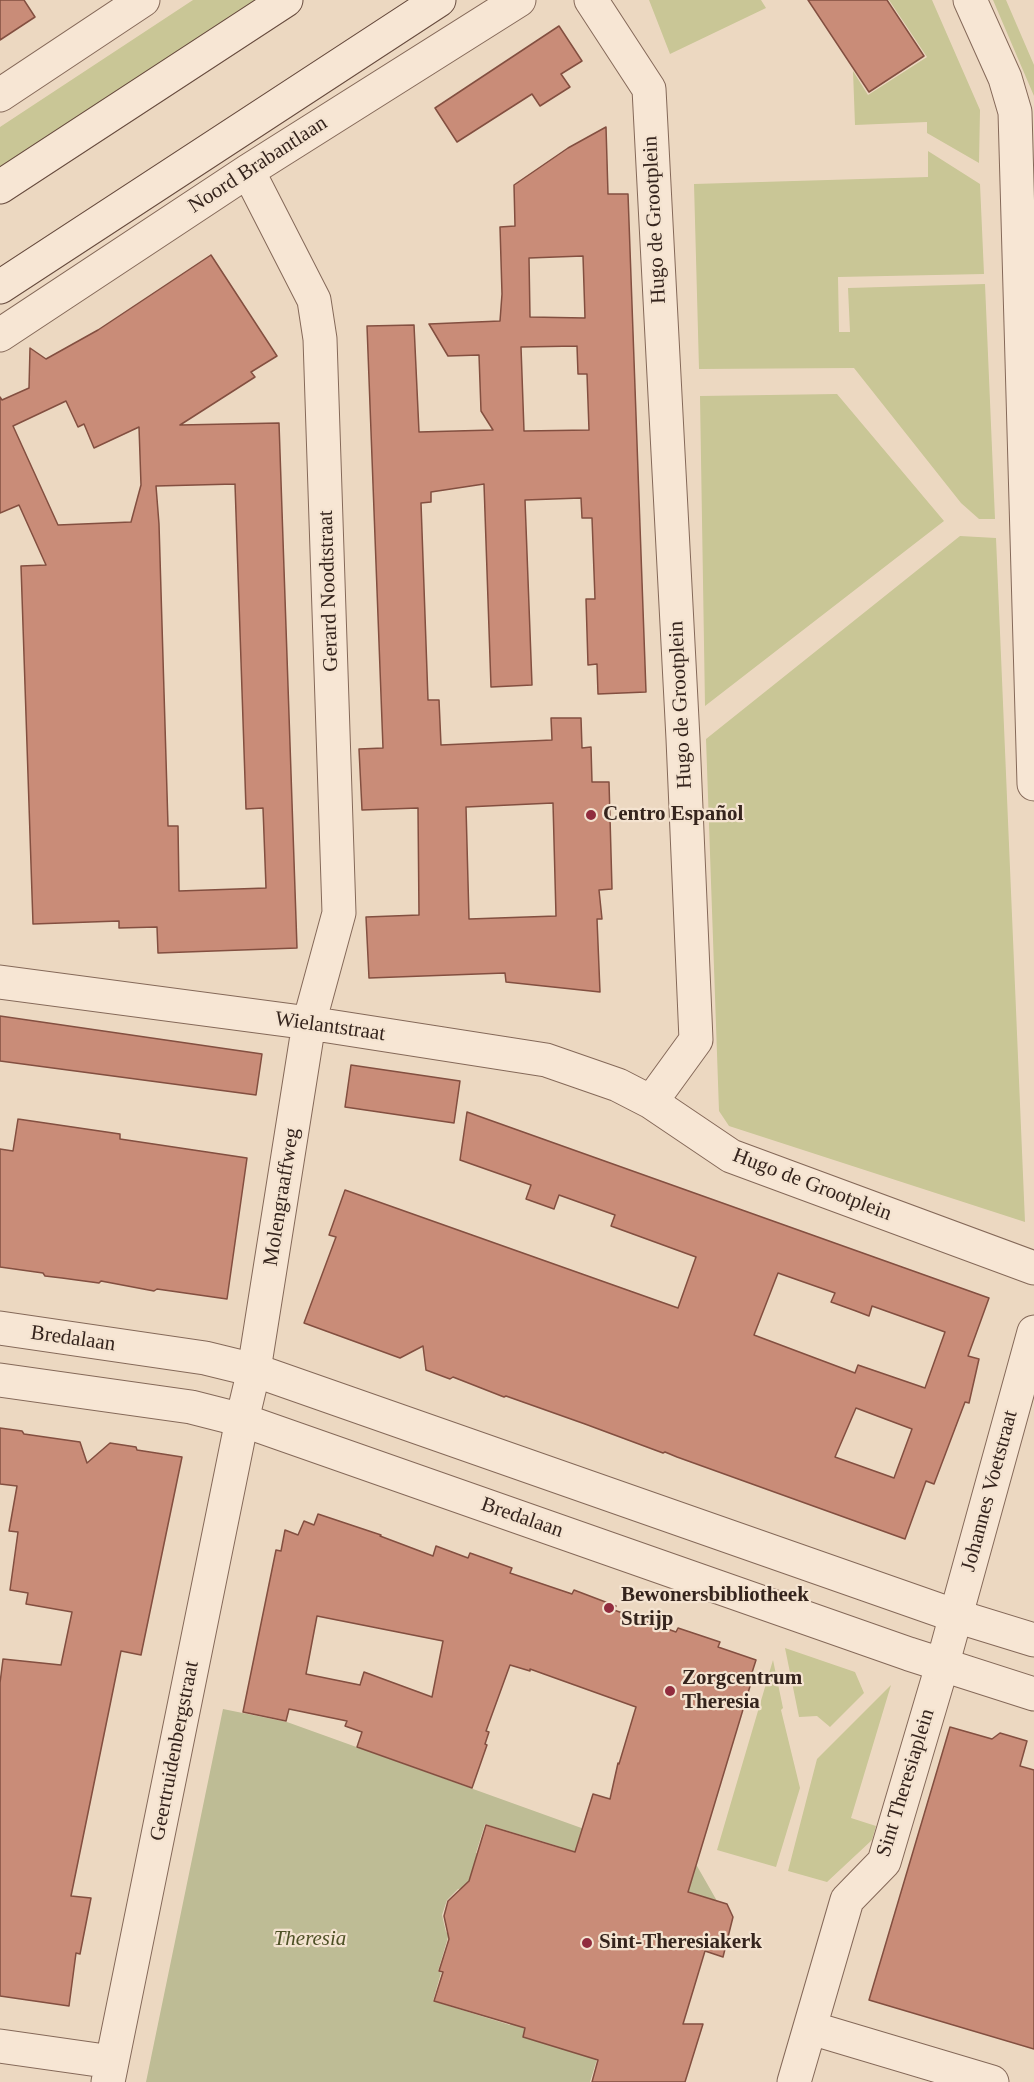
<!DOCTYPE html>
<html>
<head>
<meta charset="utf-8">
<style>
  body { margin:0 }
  canvas { display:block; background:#ecd8c1 }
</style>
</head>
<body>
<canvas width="1034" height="2082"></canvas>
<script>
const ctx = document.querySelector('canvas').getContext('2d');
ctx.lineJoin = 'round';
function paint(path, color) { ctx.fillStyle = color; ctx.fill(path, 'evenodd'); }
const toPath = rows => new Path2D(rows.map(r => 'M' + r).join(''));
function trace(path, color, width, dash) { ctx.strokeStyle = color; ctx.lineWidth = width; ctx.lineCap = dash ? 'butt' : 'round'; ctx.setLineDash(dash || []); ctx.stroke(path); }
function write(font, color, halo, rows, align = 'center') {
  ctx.font = font + ' "Times New Roman",serif'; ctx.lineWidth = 4.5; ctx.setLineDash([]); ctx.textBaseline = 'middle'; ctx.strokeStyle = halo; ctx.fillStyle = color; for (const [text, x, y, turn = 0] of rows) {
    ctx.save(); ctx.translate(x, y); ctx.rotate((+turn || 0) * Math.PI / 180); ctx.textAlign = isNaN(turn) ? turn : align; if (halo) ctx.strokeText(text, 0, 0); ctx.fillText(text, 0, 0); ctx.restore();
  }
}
paint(toPath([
  [193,0,266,0,0,174,0,127],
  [649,0,761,0,766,8,670,54],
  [889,0,932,0,980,110,979,163,927,133,927,122,855,125,853,71,868,95,927,57],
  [993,0,1006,0,1034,65,1034,96],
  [928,151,980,184,984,274,838,277,839,332,850,332,848,288,985,284,995,519,979,519,961,503,854,368,699,369,694,184,928,177],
  [837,394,944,521,705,706,700,396],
  [960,536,996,538,1025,1222,729,1126,719,1111,706,739],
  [785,1648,855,1672,864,1693,830,1727,817,1716,799,1717],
  [773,1660,783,1708,781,1710,800,1788,776,1867,717,1850],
  [891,1685,851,1818,876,1826,872,1840,827,1882,788,1871,817,1759]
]), '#c9c696');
paint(toPath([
  [223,1709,287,1722,637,1848,697,1866,717,1901,555,1868,561,1847,485,1824,476,1853,482,1855,472,1887,458,1889,447,1900,442,1915,446,1932,449,1934,438,1971,441,1973,433,2001,510,2025,516,2004,606,2030,590,2082,146,2082]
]), '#bebc95');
const building = toPath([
  [0,0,24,0,35,17,0,40,0,0],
  [808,0,887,0,924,56,869,92,808,0],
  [559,26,582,61,561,74,570,87,540,106,532,94,457,142,435,108,559,26],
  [606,127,608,194,628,194,646,692,598,694,597,664,588,665,586,599,595,599,592,518,582,518,581,498,525,500,532,685,491,687,484,484,431,492,431,502,421,503,428,700,439,700,441,745,552,740,551,718,581,718,582,748,591,747,592,782,609,782,612,889,599,890,602,919,597,919,600,992,506,982,505,973,369,978,366,917,419,915,418,808,362,810,359,749,383,748,367,326,414,325,419,432,493,430,481,411,479,355,448,356,429,324,500,321,502,294,500,227,515,226,514,185,568,148,606,127],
  [583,256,585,318,530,317,529,258,583,256],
  [577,346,578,374,587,374,589,430,524,431,521,347,577,346],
  [553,803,556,916,469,919,466,807,553,803],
  [211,255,277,356,251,372,255,377,180,425,279,423,297,948,158,953,157,927,119,928,119,921,33,924,21,566,46,565,19,505,0,513,0,397,2,400,29,388,30,348,46,359,98,330,211,255],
  [66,401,78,427,84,424,94,448,139,427,141,485,131,522,58,525,13,426,66,401],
  [235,484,246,809,263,808,266,888,179,891,178,826,168,826,159,524,156,486,235,484],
  [0,1016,262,1054,256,1095,0,1061,0,1016],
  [351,1065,460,1081,454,1123,345,1107,351,1065],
  [467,1112,989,1298,968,1356,979,1359,969,1403,965,1402,934,1484,926,1481,905,1539,677,1457,665,1452,663,1453,585,1424,506,1396,504,1397,453,1377,450,1379,426,1370,423,1346,400,1358,304,1323,336,1237,329,1235,345,1190,678,1308,696,1257,611,1226,615,1215,559,1195,554,1209,526,1199,531,1185,460,1160,467,1112],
  [778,1273,835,1293,831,1302,856,1311,869,1316,872,1306,945,1332,925,1388,858,1365,855,1373,754,1335,778,1273],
  [856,1408,912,1429,894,1478,835,1457,856,1408],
  [18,1119,120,1134,120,1139,247,1158,227,1299,157,1289,154,1291,101,1281,99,1283,62,1278,45,1276,43,1273,0,1267,0,1149,13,1151,18,1119],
  [0,1428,22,1431,24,1434,80,1442,87,1463,110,1443,136,1447,137,1450,182,1457,141,1655,121,1651,108,1715,71,1896,91,1898,80,1954,76,1953,69,2006,0,1996,0,1683,3,1659,61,1665,72,1612,26,1604,28,1593,10,1590,18,1532,9,1531,17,1486,0,1484,0,1428],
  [318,1514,381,1535,380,1536,433,1556,436,1546,468,1558,470,1553,512,1568,510,1573,572,1594,574,1590,616,1606,614,1610,676,1632,678,1628,720,1642,718,1647,756,1660,749,1682,751,1683,688,1892,727,1904,733,1917,723,1957,705,1951,683,2024,703,2024,685,2082,592,2082,598,2060,523,2037,525,2028,434,2001,443,1972,439,1971,449,1939,444,1916,448,1901,469,1881,486,1825,575,1852,593,1794,610,1799,618,1763,619,1764,636,1707,530,1669,530,1671,510,1665,486,1731,489,1732,485,1744,487,1745,472,1788,357,1747,362,1732,345,1726,347,1721,289,1709,286,1721,243,1712,276,1550,281,1551,285,1530,298,1535,304,1521,314,1525,318,1514],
  [317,1616,443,1641,432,1697,364,1672,360,1685,306,1674,317,1616],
  [950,1727,992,1739,1000,1733,1027,1741,1020,1766,1034,1770,1034,2049,869,2000,950,1727]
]);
paint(building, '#c98c78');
trace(building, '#834f40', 1.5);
const minor = toPath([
  [591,0,649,89,683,739,696,1040,651,1102],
  [970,0,1005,78,1015,112,1034,784],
  [0,95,143,0],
  [0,335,248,171,519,0],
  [0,982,309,1023,546,1060,618,1085,651,1102,731,1156,1034,1268],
  [811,2028,992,2082],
  [0,2046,112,2062],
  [108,2082,242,1420,254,1370,309,1023,339,913,320,339,314,300,248,171],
  [794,2082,847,1900,884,1862,942,1666,1034,1332]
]);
const tertiary = toPath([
  [0,1328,205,1358,254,1370,956,1616,1034,1640],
  [0,1380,191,1407,242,1420,909,1654,1034,1694]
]);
const secondary = toPath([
  [0,187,286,0],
  [0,287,439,0]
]);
trace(minor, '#856959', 35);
trace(tertiary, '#856959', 35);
trace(secondary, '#664a3d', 35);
trace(minor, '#f7e6d4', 33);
trace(tertiary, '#f7e6d4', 33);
trace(secondary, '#f7e6d4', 33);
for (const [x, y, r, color] of [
  [591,815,6,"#912c3e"],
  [609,1608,6,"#912c3e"],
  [670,1691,6,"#912c3e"],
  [587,1943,6,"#912c3e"]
]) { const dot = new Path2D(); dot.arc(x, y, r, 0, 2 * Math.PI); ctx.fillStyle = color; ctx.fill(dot); trace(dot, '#f4e3d0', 2); }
write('21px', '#35241d', '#f4e3d0', [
  ["Noord Brabantlaan",258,165,-33],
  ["Hugo de Grootplein",655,220,-93],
  ["Gerard Noodtstraat",329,591,-92],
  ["Hugo de Grootplein",681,705,-93],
  ["Wielantstraat",330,1027,8],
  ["Hugo de Grootplein",812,1185,21],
  ["Molengraaffweg",282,1197,-81],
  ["Bredalaan",73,1339,8],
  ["Johannes Voetstraat",990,1491,-75],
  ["Bredalaan",522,1518,19],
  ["Geertruidenbergstraat",175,1751,-79],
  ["Sint Theresiaplein",906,1783,-73]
]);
write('bold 21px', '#35241d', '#f4e3d0', [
  ["Centro Español",603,815],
  ["Bewonersbibliotheek",621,1596],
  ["Strijp",621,1620],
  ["Zorgcentrum",682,1679],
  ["Theresia",682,1703],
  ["Sint-Theresiakerk",599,1943]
], 'left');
write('italic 21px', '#4d5025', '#f4e3d0', [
  ["Theresia",310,1939]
]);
</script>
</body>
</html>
